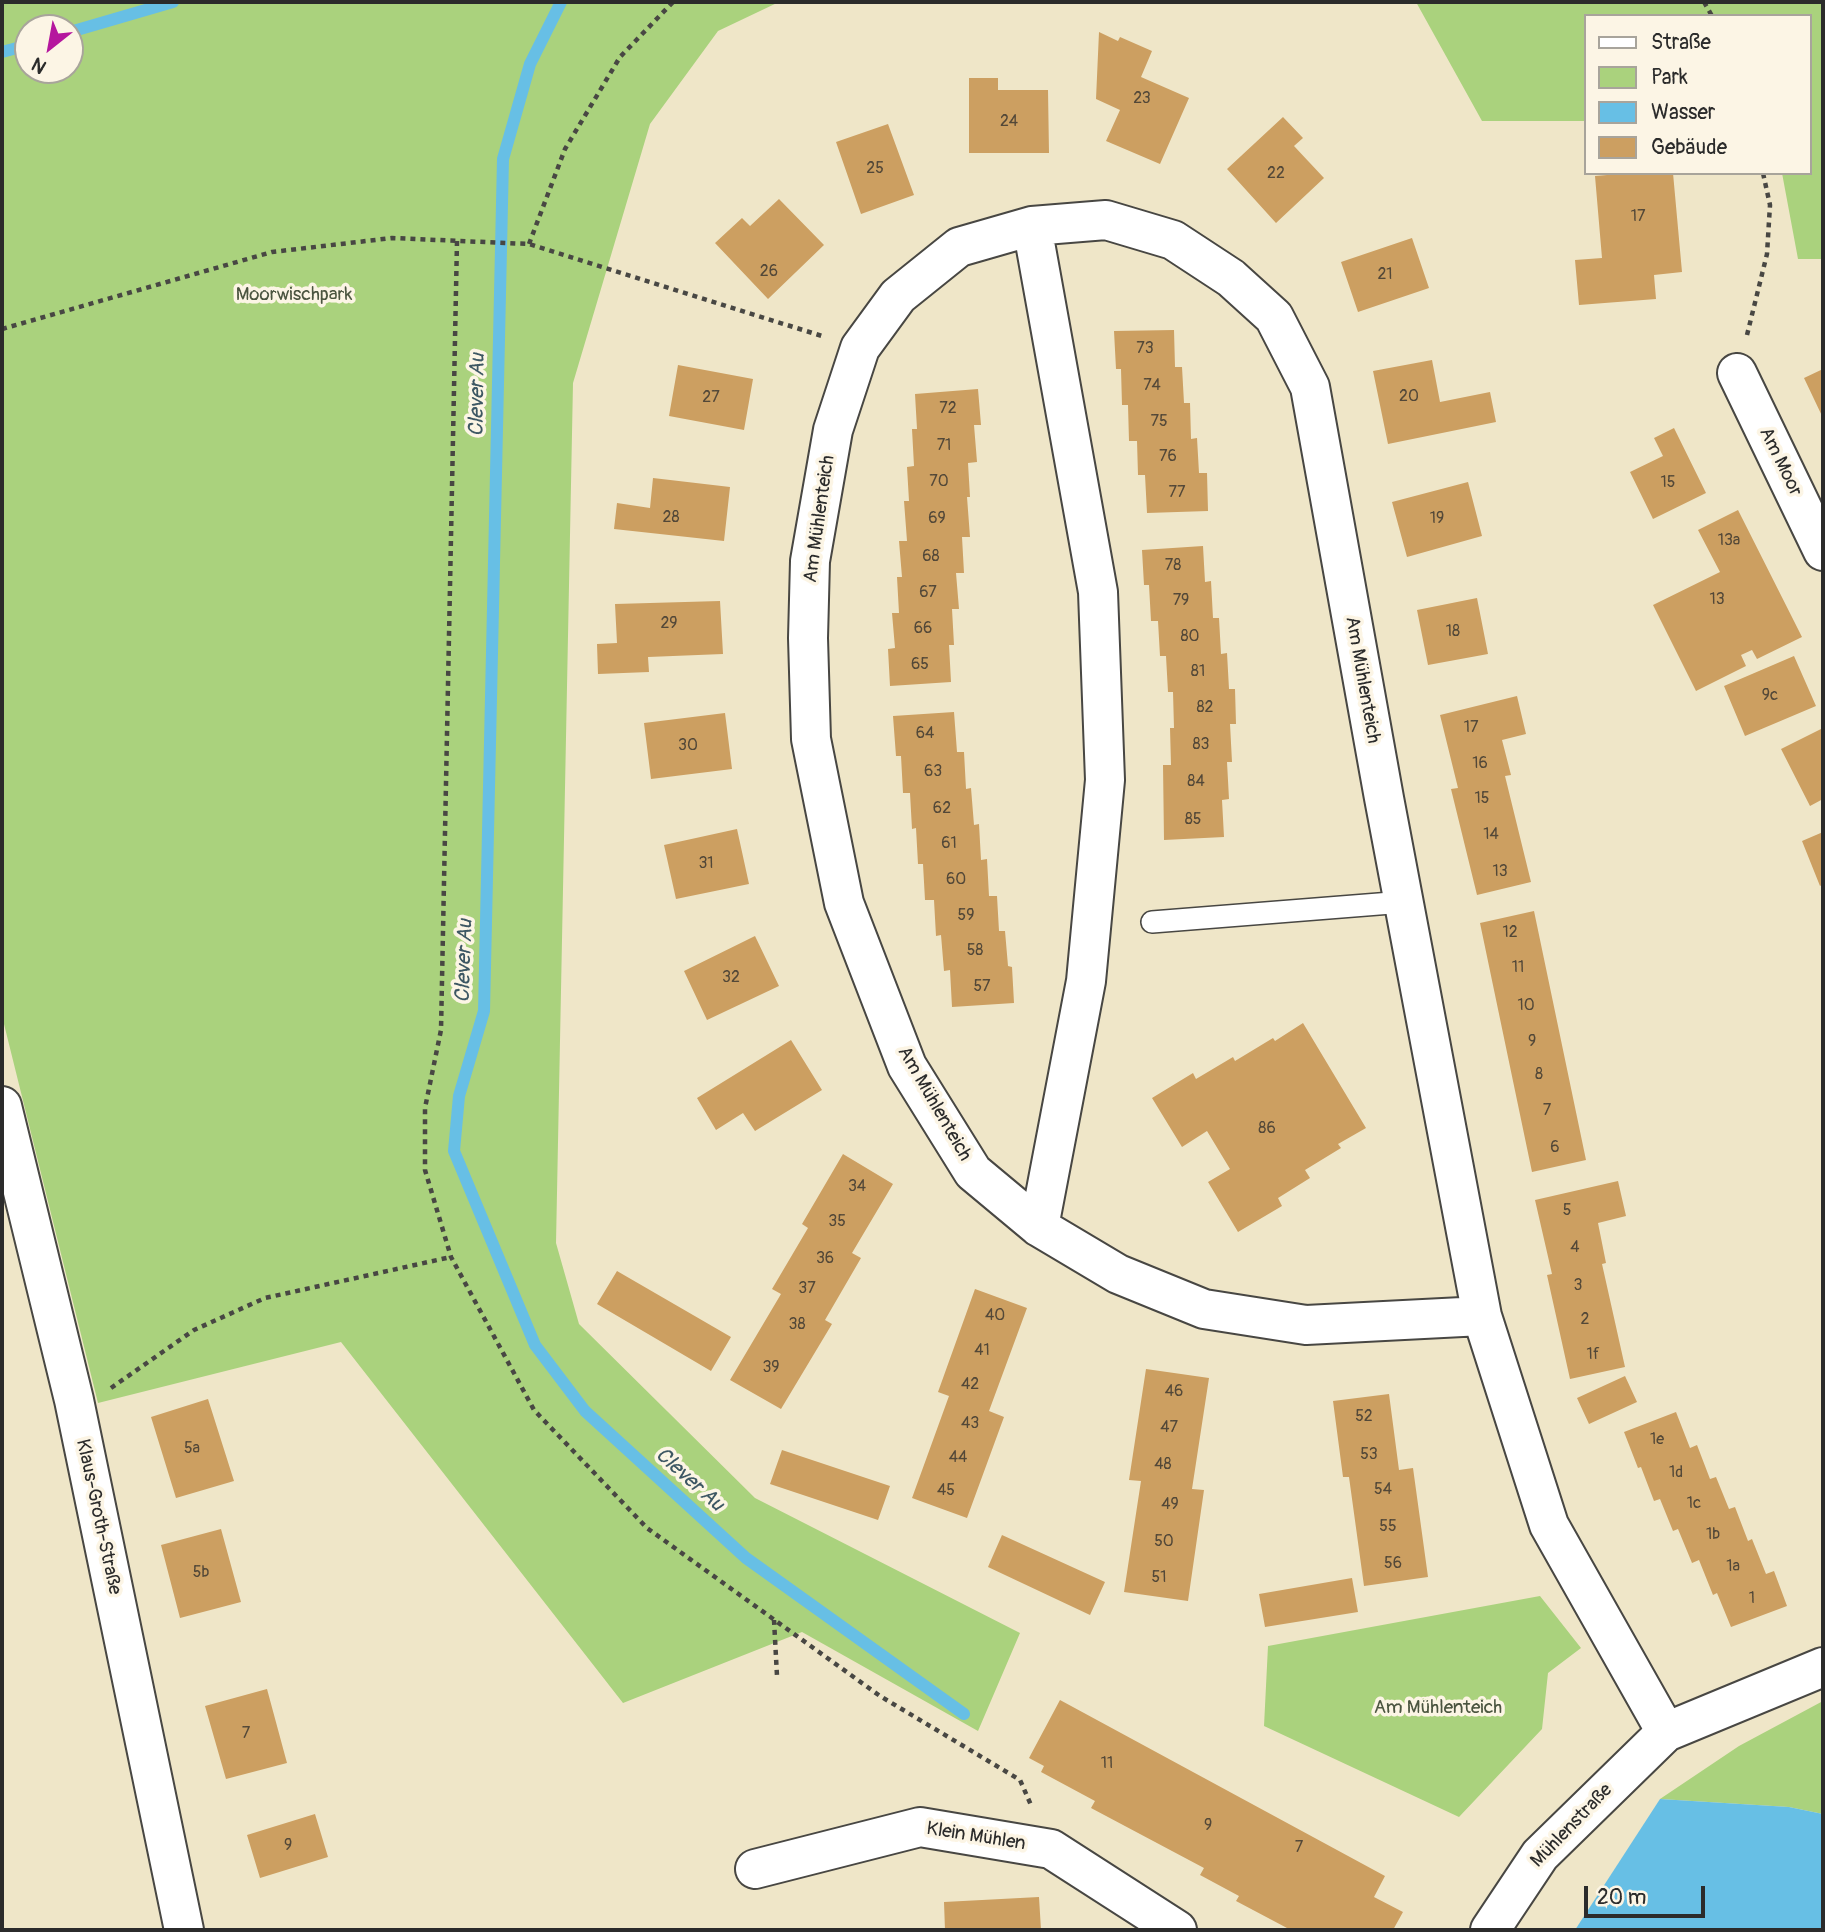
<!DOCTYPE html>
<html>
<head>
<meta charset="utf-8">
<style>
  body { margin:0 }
  #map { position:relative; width:1825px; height:1932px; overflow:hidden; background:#efe6c8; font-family:Pangolin,sans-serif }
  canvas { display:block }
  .frame { position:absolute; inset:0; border:4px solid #2b2b2b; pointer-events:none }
  .legend { position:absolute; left:1584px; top:14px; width:228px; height:161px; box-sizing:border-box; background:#fcf5e5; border:2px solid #a8a49b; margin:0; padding:9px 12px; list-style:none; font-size:21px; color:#2b2b2b }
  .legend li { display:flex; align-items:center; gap:14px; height:35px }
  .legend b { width:35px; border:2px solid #a8a49b }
  .north { position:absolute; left:14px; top:14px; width:70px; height:70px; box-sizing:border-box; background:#fcf5e5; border:2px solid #a8a49b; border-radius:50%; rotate:211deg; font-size:19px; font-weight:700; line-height:28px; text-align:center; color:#2b2b2b }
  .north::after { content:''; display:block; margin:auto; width:24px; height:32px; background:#b5179e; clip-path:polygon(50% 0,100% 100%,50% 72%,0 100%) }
  .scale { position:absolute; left:1584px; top:1886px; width:121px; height:32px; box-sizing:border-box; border:4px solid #2b2b2b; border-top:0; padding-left:9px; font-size:21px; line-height:24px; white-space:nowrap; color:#2b2b2b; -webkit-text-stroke:5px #fcf5e5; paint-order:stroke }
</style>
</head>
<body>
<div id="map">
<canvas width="1825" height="1932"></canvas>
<div class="frame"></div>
<ul class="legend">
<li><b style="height:9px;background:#fff"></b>Straße</li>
<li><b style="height:19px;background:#aad27d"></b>Park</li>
<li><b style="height:19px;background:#67bfe5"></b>Wasser</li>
<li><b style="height:19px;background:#cc9f61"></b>Gebäude</li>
</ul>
<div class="north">N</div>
<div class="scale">20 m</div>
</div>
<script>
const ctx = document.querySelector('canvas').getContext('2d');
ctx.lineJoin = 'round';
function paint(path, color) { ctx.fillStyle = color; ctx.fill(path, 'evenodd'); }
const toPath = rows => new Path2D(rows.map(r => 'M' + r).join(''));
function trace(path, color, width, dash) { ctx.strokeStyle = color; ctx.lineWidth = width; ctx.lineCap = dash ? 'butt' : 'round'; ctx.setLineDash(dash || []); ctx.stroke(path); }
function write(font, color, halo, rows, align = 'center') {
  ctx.font = font + ' Pangolin,sans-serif'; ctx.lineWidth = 7; ctx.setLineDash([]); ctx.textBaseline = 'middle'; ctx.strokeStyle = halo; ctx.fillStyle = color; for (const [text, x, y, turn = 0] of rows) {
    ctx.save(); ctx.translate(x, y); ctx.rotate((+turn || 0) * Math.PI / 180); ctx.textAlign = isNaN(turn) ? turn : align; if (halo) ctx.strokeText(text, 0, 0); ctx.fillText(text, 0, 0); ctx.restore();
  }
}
paint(toPath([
  [2,2,779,2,718,31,650,124,573,383,556,1243,579,1324,755,1498,1020,1633,978,1731,802,1632,623,1703,341,1342,98,1403,2,1016],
  [28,28,70,28,70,70,28,70],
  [1416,2,1823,2,1823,259,1798,259,1782,173,1809,173,1809,16,1585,16,1585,121,1482,121],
  [1540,1596,1581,1648,1548,1673,1542,1729,1459,1817,1264,1726,1268,1646],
  [1823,1701,1823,1814,1789,1807,1660,1799,1739,1746]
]), '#aad27d');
paint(toPath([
  [1660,1799,1789,1807,1823,1814,1823,1930,1575,1930]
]), '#67bfe5');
trace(toPath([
  [561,2,530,64,503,159,484,1011,459,1096,454,1151,535,1345,585,1411,746,1558,964,1714],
  [70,32,173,2],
  [2,52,28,45]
]), '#67bfe5', 12);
paint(toPath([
  [1099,32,1118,41,1120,37,1152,51,1141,77,1189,98,1160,164,1106,141,1120,110,1096,99],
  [969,78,998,78,998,90,1048,90,1049,153,969,153],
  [1283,117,1303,138,1294,146,1324,178,1276,223,1227,169],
  [888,124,914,195,861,214,836,142],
  [1631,173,1673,173,1682,272,1654,275,1656,299,1579,305,1575,260,1602,258,1595,176],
  [779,199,824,245,768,299,715,243,742,218,750,226],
  [1412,238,1429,288,1358,312,1341,262],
  [1174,330,1175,367,1182,367,1184,403,1190,403,1191,439,1197,438,1199,473,1207,473,1208,511,1147,513,1145,475,1138,475,1137,441,1129,441,1128,405,1122,405,1121,369,1116,369,1114,331],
  [1432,360,1440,402,1490,392,1496,422,1388,444,1373,371],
  [678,365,753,379,744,430,669,416],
  [1823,369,1823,418,1804,378],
  [978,389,981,425,974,425,977,462,968,463,970,497,967,497,970,537,962,537,964,573,956,573,959,609,952,609,954,645,949,645,951,682,890,686,888,649,895,648,892,613,899,613,897,577,902,577,899,541,907,541,904,501,909,501,907,467,914,466,912,429,917,429,915,394],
  [1674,428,1706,493,1653,519,1630,472,1663,456,1654,438],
  [653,478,730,487,724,541,614,529,617,503,650,508],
  [1468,482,1482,536,1407,557,1392,502],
  [1738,510,1802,637,1757,659,1752,650,1741,655,1746,666,1696,691,1653,605,1720,572,1698,530],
  [1203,546,1205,582,1211,581,1213,618,1219,618,1221,654,1227,653,1229,689,1235,689,1236,724,1230,724,1232,762,1227,762,1229,799,1222,800,1224,837,1164,840,1163,765,1171,765,1170,728,1174,728,1173,692,1168,692,1166,656,1160,656,1158,621,1151,621,1149,585,1144,585,1142,550],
  [1477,598,1488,654,1428,665,1417,610],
  [720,601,723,654,648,657,649,672,598,674,597,644,617,643,615,604],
  [1794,656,1816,706,1745,736,1724,686],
  [1517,696,1526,734,1502,740,1511,775,1505,776,1531,882,1477,895,1451,789,1458,788,1440,715],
  [954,712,957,752,964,752,966,789,971,788,974,825,979,824,981,860,987,859,989,896,997,896,999,931,1005,931,1008,966,1012,967,1014,1003,952,1007,950,970,944,971,941,935,936,936,934,900,925,900,923,864,918,864,916,828,912,829,910,793,903,793,901,756,896,756,893,716],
  [725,713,732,769,651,779,644,723],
  [1823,728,1823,799,1810,806,1781,749],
  [737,829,749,884,676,899,664,845],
  [1823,832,1823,884,1820,886,1802,841],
  [1534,911,1586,1160,1532,1172,1480,923],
  [755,936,779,986,707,1020,684,971],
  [1303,1023,1366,1128,1338,1144,1341,1148,1305,1170,1310,1178,1278,1198,1282,1206,1238,1232,1208,1182,1230,1169,1207,1131,1182,1147,1152,1098,1193,1073,1196,1079,1233,1057,1235,1061,1273,1038,1275,1041],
  [791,1040,822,1090,755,1131,743,1113,716,1130,697,1098],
  [843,1154,893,1184,852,1253,861,1258,825,1320,832,1324,781,1409,730,1380,781,1294,772,1289,808,1228,802,1224],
  [1618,1181,1626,1216,1598,1223,1606,1263,1602,1264,1625,1367,1570,1379,1547,1275,1552,1274,1535,1200],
  [617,1271,731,1337,711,1371,597,1304],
  [975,1289,1027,1308,989,1411,1004,1417,967,1518,912,1498,949,1396,938,1392],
  [1146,1369,1209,1378,1192,1489,1204,1490,1188,1601,1124,1592,1141,1481,1129,1480],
  [1625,1376,1637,1402,1589,1424,1577,1398],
  [1389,1394,1399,1470,1413,1468,1428,1577,1364,1586,1349,1477,1343,1477,1333,1401],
  [208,1399,234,1481,176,1498,151,1417],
  [1676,1412,1690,1448,1697,1445,1710,1479,1716,1477,1729,1509,1735,1507,1748,1541,1752,1539,1766,1574,1774,1571,1787,1606,1731,1627,1717,1593,1713,1595,1699,1560,1692,1563,1678,1529,1673,1531,1660,1499,1654,1501,1641,1467,1638,1468,1624,1432],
  [782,1450,890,1486,878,1520,770,1484],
  [221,1529,241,1602,180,1618,161,1545],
  [1002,1535,1105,1582,1090,1615,988,1567],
  [1352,1578,1358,1612,1265,1627,1259,1594],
  [267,1689,287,1763,226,1779,205,1706],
  [1060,1700,1385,1876,1374,1897,1403,1912,1393,1930,1286,1930,1287,1928,1236,1901,1239,1896,1200,1875,1204,1868,1091,1808,1095,1801,1041,1772,1044,1766,1029,1758],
  [315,1814,328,1857,260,1878,247,1835],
  [1039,1897,1041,1930,945,1930,944,1902]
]), '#cc9f61');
const service = toPath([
  [1152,922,1404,902]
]);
const minor = toPath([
  [1032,226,1098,592,1105,780,1086,981,1039,1227],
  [1737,373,1823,551],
  [2,1106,74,1400,184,1930],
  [1482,1316,1306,1325,1204,1309,1118,1274,1039,1227,973,1172,907,1066,844,903,811,739,808,638,810,561,833,430,860,348,898,296,959,247,1032,226,1106,220,1173,240,1231,278,1274,317,1310,387,1384,798,1482,1316,1549,1525,1666,1732],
  [755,1869,920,1827,1051,1849,1177,1930]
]);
const tertiary = toPath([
  [1490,1930,1540,1855,1666,1732,1823,1667]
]);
trace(service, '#484743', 24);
trace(minor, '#484743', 42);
trace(tertiary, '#484743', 42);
trace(toPath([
  [1704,2,1712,16],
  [457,241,441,1030,425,1108,425,1170,451,1257,534,1410,647,1528,880,1696,1020,1780,1031,1805],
  [529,244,565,149,620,57,673,2],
  [2,329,272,252,392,238,529,244,822,336],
  [1747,335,1767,254,1770,205,1763,173],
  [111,1388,194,1330,265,1298,451,1257],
  [774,1620,777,1676]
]), '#484743', 4.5, [5, 5]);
trace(service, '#fff', 21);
trace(minor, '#fff', 38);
trace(tertiary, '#fff', 38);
write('16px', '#534838', null, [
  ["23",1142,99],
  ["24",1009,122],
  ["25",875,169],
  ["22",1276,174],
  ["17",1638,217],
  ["26",769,272],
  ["21",1385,275],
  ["73",1145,349],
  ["74",1152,386],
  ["20",1409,397],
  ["27",711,398],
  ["72",948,409],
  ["75",1159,422],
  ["71",944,446],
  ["76",1168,457],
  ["70",939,482],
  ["15",1668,483],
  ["77",1177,493],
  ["28",671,518],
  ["69",937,519],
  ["19",1437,519],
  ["13a",1729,541],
  ["68",931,557],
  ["78",1173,566],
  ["67",928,593],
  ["13",1717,600],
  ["79",1181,601],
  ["29",669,624],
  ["66",923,629],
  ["18",1453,632],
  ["80",1190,637],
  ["65",920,665],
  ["81",1198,672],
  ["9c",1770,696],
  ["82",1205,708],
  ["17",1471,728],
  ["64",925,734],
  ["83",1201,745],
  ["30",688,746],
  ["16",1480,764],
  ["63",933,772],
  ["84",1196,782],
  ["15",1482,799],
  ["62",942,809],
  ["85",1193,820],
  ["14",1491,835],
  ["61",949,844],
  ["31",706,864],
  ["13",1500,872],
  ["60",956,880],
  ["59",966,916],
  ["12",1510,933],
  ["58",975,951],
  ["11",1518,968],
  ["32",731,978],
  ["57",982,987],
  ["10",1526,1006],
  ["9",1532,1042],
  ["8",1539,1075],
  ["7",1547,1111],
  ["86",1267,1129],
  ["6",1555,1148],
  ["34",857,1187],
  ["5",1567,1211],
  ["35",837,1222],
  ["4",1575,1248],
  ["36",825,1259],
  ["3",1578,1286],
  ["37",807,1289],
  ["40",995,1316],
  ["2",1585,1320],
  ["38",797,1325],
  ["41",982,1351],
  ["1f",1593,1355],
  ["39",771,1368],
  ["42",970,1385],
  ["46",1174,1392],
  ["52",1364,1417],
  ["43",970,1424],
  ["47",1169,1428],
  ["1e",1657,1440],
  ["5a",192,1449],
  ["53",1369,1455],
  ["44",958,1458],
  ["48",1163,1465],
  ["1d",1676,1473],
  ["54",1383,1490],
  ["45",946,1491],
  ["1c",1694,1504],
  ["49",1170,1505],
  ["55",1388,1527],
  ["1b",1713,1535],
  ["50",1164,1542],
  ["56",1393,1564],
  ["1a",1733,1567],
  ["5b",201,1573],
  ["51",1159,1578],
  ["1",1752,1599],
  ["7",246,1734],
  ["11",1107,1764],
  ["9",1208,1826],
  ["9",288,1846],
  ["7",1299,1848]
]);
write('19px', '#4b5540', '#fcf5e5', [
  ["Moorwischpark",294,295],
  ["Am Mühlenteich",1438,1708]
]);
write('19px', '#2b2b2b', '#fcf5e5', [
  ["Am Moor",1780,462,64],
  ["Am Mühlenteich",820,519,-82],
  ["Am Mühlenteich",1362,680,80],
  ["Am Mühlenteich",934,1104,60],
  ["Klaus-Groth-Straße",98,1517,78],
  ["Mühlenstraße",1572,1826,-46],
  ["Klein Mühlen",976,1837,9]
]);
write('italic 21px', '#3d5763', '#fcf5e5', [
  ["Clever Au",478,395,-89],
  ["Clever Au",465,961,-88],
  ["Clever Au",689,1480,42]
]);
</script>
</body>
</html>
